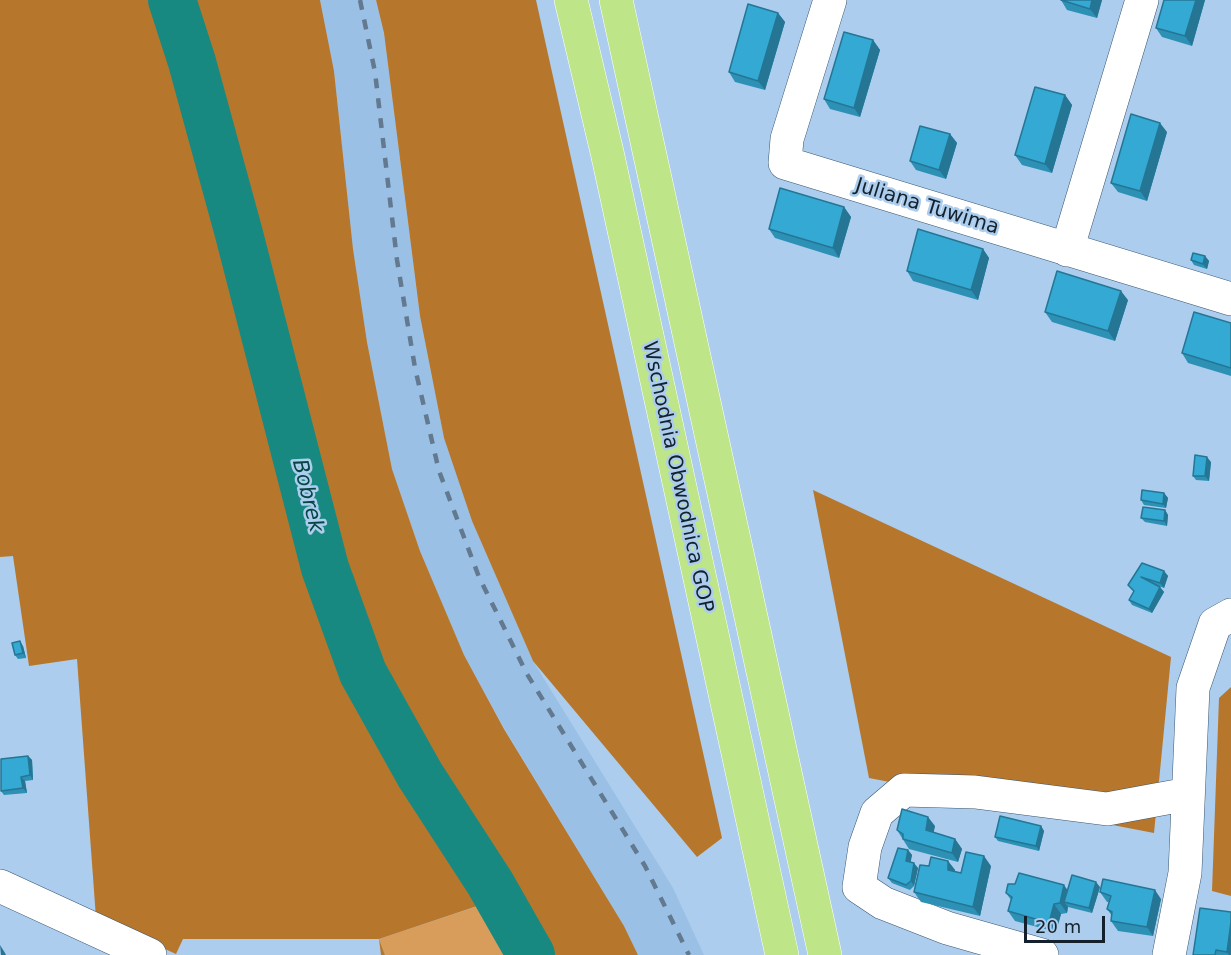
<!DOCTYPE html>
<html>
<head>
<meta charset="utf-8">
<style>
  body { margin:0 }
  #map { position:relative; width:1231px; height:955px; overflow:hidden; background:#accded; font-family:"DejaVu Sans",sans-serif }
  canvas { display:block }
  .scale { position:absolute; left:1024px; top:916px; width:81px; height:27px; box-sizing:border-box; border:3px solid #14212c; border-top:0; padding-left:8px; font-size:18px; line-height:21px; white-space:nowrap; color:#14212c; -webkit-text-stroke:4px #accded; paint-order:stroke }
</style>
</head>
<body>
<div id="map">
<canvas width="1231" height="955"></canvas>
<div class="scale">20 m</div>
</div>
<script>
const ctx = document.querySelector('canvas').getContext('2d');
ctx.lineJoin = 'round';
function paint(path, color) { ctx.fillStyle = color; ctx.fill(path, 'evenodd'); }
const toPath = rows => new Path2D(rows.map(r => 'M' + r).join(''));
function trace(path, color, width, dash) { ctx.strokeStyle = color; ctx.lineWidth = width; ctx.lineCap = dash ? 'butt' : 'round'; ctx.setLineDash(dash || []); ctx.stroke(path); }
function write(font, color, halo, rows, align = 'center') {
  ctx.font = font + ' "DejaVu Sans",sans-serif'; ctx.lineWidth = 5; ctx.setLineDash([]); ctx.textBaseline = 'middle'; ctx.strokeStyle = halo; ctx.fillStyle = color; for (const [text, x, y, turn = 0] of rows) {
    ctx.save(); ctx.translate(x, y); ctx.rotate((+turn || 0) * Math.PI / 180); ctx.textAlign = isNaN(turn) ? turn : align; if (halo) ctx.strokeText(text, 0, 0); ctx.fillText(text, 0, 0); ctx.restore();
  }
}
paint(toPath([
  [320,0,376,0,384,33,420,316,444,438,472,521,533,661,673,888,704,955,638,955,624,926,504,728,464,655,420,551,392,469,367,342,353,250,334,71]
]), '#9ac1e5');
paint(toPath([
  [478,906,508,955,385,955,379,939]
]), '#d99d5b');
paint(toPath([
  [0,0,320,0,334,71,353,249,367,342,392,469,420,551,464,655,504,729,624,926,638,955,554,955,516,893,379,939,385,955,381,955,379,939,183,939,176,954,96,918,77,659,29,666,13,556,0,557],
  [376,0,536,0,722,838,697,857,533,661,472,521,444,438,420,316,384,33],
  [813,490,1171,657,1154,833,869,778],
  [1231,687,1231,896,1212,891,1219,698]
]), '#b6772c');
trace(toPath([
  [172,0,192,62,239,234,325,568,363,673,420,775,490,883,531,955]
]), '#188981', 48);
const minor = toPath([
  [830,0,787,139,785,163,1231,299],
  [1067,250,1142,0],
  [0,886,150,955],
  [1042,955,947,928,883,903,859,887,865,847,877,813,904,790,975,792,1107,809,1188,794],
  [1169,955,1185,873,1193,688,1215,624,1231,615]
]);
const highway = toPath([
  [571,0,607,152,782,955],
  [616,0,825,955]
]);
trace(minor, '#395671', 34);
trace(highway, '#fff', 34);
trace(minor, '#fff', 33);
trace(highway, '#bfe589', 33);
trace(toPath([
  [360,0,375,72,397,260,415,368,439,471,479,577,527,674,645,866,689,955]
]), '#62798f', 4.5, [10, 10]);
paint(toPath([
  [1061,0,1102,0,1097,18,1067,10],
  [1164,0,1205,0,1192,46,1162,37,1156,28],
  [778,13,785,22,765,90,735,82,729,72],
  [873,40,880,50,860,117,830,109,824,99],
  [1065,95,1072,105,1052,173,1022,165,1015,155],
  [1167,132,1147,201,1118,192,1111,183],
  [950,134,957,143,946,179,916,170,910,161],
  [844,207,851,217,839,258,775,238,769,229],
  [983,249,989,258,978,300,913,281,907,271],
  [1205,256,1209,261,1207,269,1194,265,1191,260],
  [1128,300,1115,341,1052,322,1045,312],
  [1231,323,1231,376,1188,363,1182,353],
  [1211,462,1209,481,1196,480,1193,476],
  [1164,493,1168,498,1166,508,1144,505,1141,500],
  [1165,510,1168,515,1167,526,1145,522,1141,518],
  [1164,571,1168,576,1164,588,1159,586,1164,592,1152,613,1132,605,1129,600,1134,592,1128,585],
  [23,646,26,658,18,659,15,655],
  [28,756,32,760,33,780,25,781,27,793,4,795,1,791],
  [935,826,933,833,955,839,962,849,958,862,909,849,897,830],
  [1041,826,1044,831,1039,851,998,841,995,837],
  [908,850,912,855,910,862,918,868,914,886,910,890,892,883,888,878],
  [948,861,955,870,955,872,961,873,991,866,980,916,921,902,914,892,929,866],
  [1100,887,1092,913,1068,907,1067,913,1061,914,1056,932,1015,921,1008,911,1011,900,1006,893,1068,891],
  [1100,892,1161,899,1153,936,1118,931,1111,921,1112,916,1107,909,1109,902,1107,902],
  [1231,912,1231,955,1193,955]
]), '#2d91b6');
paint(toPath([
  [1092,0,1102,0,1097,18,1090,9],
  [1196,0,1205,0,1192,46,1185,36],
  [778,13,785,22,765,90,758,81],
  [873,40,880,50,860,117,854,108],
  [1065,95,1072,105,1052,173,1045,164],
  [1160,123,1167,132,1147,201,1140,191],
  [950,134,957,143,946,179,939,170],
  [844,207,851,217,839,258,833,248],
  [983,249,989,258,978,300,971,290],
  [1205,256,1209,261,1207,269,1203,264],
  [1121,291,1128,300,1115,341,1108,331],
  [1207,457,1211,462,1209,481,1205,476],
  [1164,493,1168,498,1166,508,1163,504],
  [1165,510,1168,515,1167,526,1164,521],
  [1164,571,1168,576,1164,588,1160,583],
  [1160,587,1164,592,1152,613,1149,609],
  [20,641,23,646,26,658,23,653],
  [28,756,32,760,33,780,30,775],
  [21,777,25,781,27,793,23,788],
  [928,817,935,826,932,840,926,830],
  [1041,826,1044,831,1039,851,1036,846],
  [955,839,962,849,958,862,952,853],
  [908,850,912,855,910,866,906,861],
  [984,856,991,866,980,916,973,907],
  [948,861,955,870,955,880,948,870],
  [914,863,918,868,914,886,911,881],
  [1096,882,1100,887,1092,913,1089,908],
  [1064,885,1071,895,1064,902,1068,907,1067,913,1060,903],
  [1155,890,1161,899,1153,936,1147,927],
  [1054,904,1061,914,1056,932,1049,923],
  [1231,922,1231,955,1229,955,1227,952],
  [0,945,5,953,6,955,1,955]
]), '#247694');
const building = toPath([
  [1061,0,1092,0,1090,9,1061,0],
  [1164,0,1196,0,1185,36,1156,28,1164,0],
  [748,4,778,13,758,81,729,72,748,4],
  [844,32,873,40,854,108,824,99,844,32],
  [1035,87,1065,95,1045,164,1015,155,1035,87],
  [1131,114,1160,123,1140,191,1111,183,1131,114],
  [920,126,950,134,939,170,910,161,920,126],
  [780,188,844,207,833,248,769,229,780,188],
  [918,229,983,249,971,290,907,271,918,229],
  [1193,253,1205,256,1203,264,1191,260,1193,253],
  [1057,271,1121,291,1108,331,1045,312,1057,271],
  [1194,312,1231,323,1231,368,1182,353,1194,312],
  [1195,455,1207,457,1205,476,1193,476,1195,455],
  [1142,490,1164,493,1163,504,1141,500,1142,490],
  [1143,507,1165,510,1164,521,1141,518,1143,507],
  [1142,563,1164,571,1160,583,1141,577,1160,587,1149,609,1129,600,1134,591,1128,585,1142,563],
  [20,641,23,653,15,655,12,643,20,641],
  [28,756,30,775,21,777,23,788,1,791,1,759,28,756],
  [902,809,928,817,926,830,955,839,952,853,903,839,903,834,897,830,902,809],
  [1000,816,1041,826,1036,846,995,837,1000,816],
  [898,848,908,850,906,861,914,863,911,881,906,885,888,878,898,848],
  [966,852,984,856,973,907,914,892,920,865,929,866,931,857,948,861,948,870,961,873,966,852],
  [1019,873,1064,885,1060,903,1054,904,1049,923,1008,911,1012,897,1006,893,1008,884,1015,884,1019,873],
  [1072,875,1096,882,1089,908,1064,902,1072,875],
  [1103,879,1155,890,1147,927,1111,921,1112,912,1107,909,1111,896,1100,892,1103,879],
  [1200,908,1231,912,1231,922,1227,952,1216,950,1215,955,1193,955,1200,908]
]);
paint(building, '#34a9d4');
trace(building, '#247694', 1.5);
write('20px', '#14212c', '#accded', [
  ["Juliana Tuwima",927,207,17],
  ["Wschodnia Obwodnica GOP",677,477,78]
]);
write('italic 21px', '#064641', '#accded', [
  ["Bobrek",307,496,76]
]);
</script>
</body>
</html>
